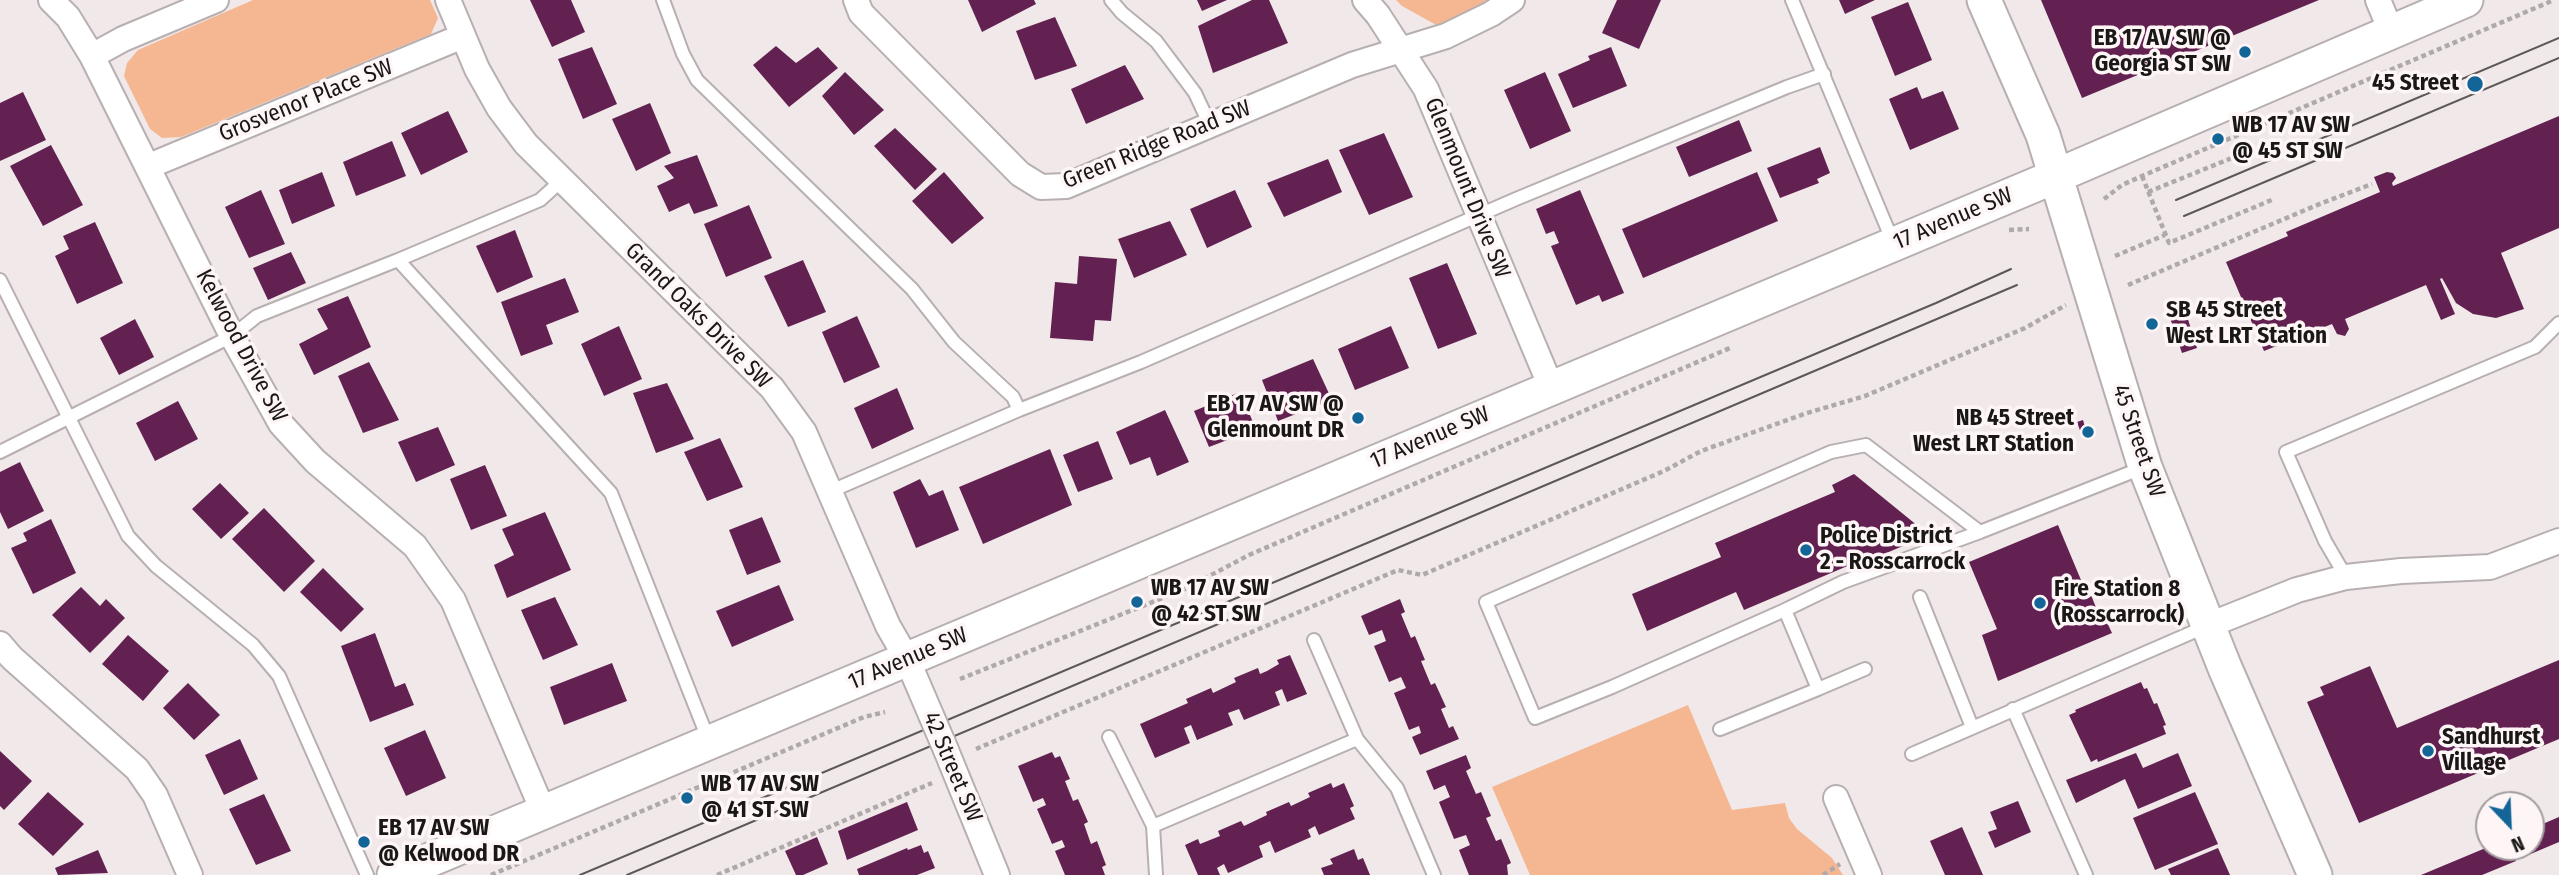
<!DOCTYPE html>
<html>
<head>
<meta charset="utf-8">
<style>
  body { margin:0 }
  #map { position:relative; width:2559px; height:875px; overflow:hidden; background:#f1e8ea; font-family:"Fira Sans Condensed",sans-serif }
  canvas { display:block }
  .north { position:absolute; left:2475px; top:791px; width:70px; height:70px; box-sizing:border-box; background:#fef5f7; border:2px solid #a39c9d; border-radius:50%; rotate:157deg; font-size:19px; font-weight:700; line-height:28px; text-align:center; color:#1a1717 }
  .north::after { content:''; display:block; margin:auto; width:24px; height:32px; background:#136597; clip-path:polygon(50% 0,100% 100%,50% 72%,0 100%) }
</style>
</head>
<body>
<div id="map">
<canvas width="2559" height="875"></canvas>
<div class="north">N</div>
</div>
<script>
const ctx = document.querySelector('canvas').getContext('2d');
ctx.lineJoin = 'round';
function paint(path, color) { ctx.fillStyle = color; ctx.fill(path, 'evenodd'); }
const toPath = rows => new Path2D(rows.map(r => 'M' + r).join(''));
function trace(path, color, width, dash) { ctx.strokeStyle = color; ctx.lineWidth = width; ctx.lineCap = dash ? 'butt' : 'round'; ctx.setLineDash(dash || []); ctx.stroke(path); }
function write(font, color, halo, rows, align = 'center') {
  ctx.font = font + ' "Fira Sans Condensed",sans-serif'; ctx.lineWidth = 7; ctx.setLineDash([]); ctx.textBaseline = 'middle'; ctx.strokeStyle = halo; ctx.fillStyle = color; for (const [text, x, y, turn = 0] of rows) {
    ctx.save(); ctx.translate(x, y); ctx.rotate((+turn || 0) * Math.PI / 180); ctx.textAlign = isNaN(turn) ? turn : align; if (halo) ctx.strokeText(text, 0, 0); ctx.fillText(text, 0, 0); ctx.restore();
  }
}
paint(toPath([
  [253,0,430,0,438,18,431,34,181,137,162,138,150,129,124,76,127,63,138,50],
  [1396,0,1490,0,1438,26,1402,6],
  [1688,705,1732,810,1785,803,1789,818,1797,829,1832,858,1843,875,1530,875,1492,787]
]), '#f5b791');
paint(toPath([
  [530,0,571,0,585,32,552,47],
  [968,0,1034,0,1036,4,982,32],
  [1197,0,1227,0,1202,11],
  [1252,0,1269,0,1288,43,1213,73,1198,26],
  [1617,0,1661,0,1639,49,1602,33],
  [1839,0,1875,0,1845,14],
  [2041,0,2319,0,2082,98],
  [1908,2,1932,60,1895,76,1871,17],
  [1055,17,1077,66,1035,80,1016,31],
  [776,46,796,63,818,47,838,68,789,107,753,65],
  [592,47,617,104,583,119,558,59],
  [1611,47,1627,86,1573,108,1558,74,1590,60,1588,56],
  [1125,65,1144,99,1086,124,1071,89],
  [845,72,884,110,854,135,822,96],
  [1545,72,1571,131,1530,149,1504,90],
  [1917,87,1922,99,1943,91,1959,129,1910,150,1889,99],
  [23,92,46,140,0,161,0,103],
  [650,103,671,153,636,171,612,119],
  [448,111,468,152,421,175,401,133],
  [2559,116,2559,228,2501,253,2524,309,2496,318,2473,314,2456,303,2442,278,2440,279,2455,314,2441,320,2426,285,2345,319,2349,329,2345,336,2337,334,2332,324,2264,351,2226,262,2288,236,2286,232,2380,192,2374,177,2387,172,2393,173,2396,178,2392,183,2393,186],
  [1739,120,1752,151,1689,177,1676,147],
  [895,128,937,169,915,190,874,146],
  [1384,133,1413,197,1369,215,1339,150],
  [392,141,406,176,356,196,343,162],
  [51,145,83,205,43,226,10,166],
  [1820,147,1830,173,1817,179,1819,183,1780,198,1767,168],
  [697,155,718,206,694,214,689,203,669,212,657,186,674,178,664,166],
  [1328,159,1342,192,1284,217,1267,183],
  [322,172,335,206,292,224,279,190],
  [944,172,984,218,952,244,912,201],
  [1757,172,1778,221,1643,278,1622,229],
  [261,190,285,244,249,258,225,207],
  [1235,190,1252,227,1207,248,1190,209],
  [1580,190,1624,293,1602,302,1599,295,1576,305,1551,246,1559,243,1554,231,1546,234,1536,209],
  [749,205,772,258,726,277,704,224],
  [1170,221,1187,255,1134,278,1118,239],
  [95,222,123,283,77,304,55,256,69,249,63,236],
  [515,230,533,277,497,293,476,246],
  [291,252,306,283,268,300,253,268],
  [1079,256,1117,259,1111,321,1095,320,1093,341,1050,338,1055,282,1077,284],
  [803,260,826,312,788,327,764,276],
  [1447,263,1477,334,1438,349,1409,278],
  [565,278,579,312,546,325,553,344,521,356,501,302],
  [348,296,371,347,314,375,299,344,328,329,317,309],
  [2186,313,2197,348,2182,353,2170,318],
  [857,316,880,367,844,383,822,332],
  [135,319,154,357,119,375,100,338],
  [619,326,642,379,604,396,581,344],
  [1391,326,1409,368,1355,390,1338,349],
  [1313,359,1332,400,1278,421,1262,380],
  [369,362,399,420,363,433,338,376],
  [667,383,694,439,656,453,633,393],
  [897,388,914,429,872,449,854,408],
  [1240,392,1256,429,1209,447,1194,411],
  [178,401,198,439,155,461,136,423],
  [1165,410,1189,462,1157,476,1150,457,1130,465,1116,432],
  [2083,420,2087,434,2082,436,2077,422],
  [438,427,455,465,416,482,398,442],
  [720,438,743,487,707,501,684,452],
  [1098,441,1113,479,1078,492,1063,455],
  [1050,449,1072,505,983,544,959,487],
  [20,462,44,511,8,529,0,512,0,472],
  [485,465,507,516,471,530,450,479],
  [1854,474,1929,535,1865,562,1864,559,1744,610,1736,592,1647,631,1632,594,1721,557,1715,543,1835,492,1832,485],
  [920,479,929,496,943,490,959,530,916,548,893,492],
  [220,483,249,513,221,539,192,509],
  [264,508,315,561,284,592,232,539],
  [545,512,571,570,507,598,494,565,514,555,502,529],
  [762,517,781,562,747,575,729,530],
  [51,519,76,573,33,594,11,548,27,541,23,533],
  [2058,525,2086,592,2089,590,2099,615,2103,614,2112,633,1998,681,1982,635,1997,629,1969,562],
  [323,568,364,609,341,632,300,592],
  [779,585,794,620,732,647,716,611],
  [81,587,100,606,106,599,125,618,90,653,52,615],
  [555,597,578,645,543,660,521,610],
  [1400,599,1405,612,1401,614,1411,638,1415,636,1425,660,1421,661,1431,685,1435,683,1446,707,1441,709,1449,728,1453,726,1459,739,1420,755,1412,737,1421,733,1419,726,1409,730,1394,693,1406,688,1401,677,1389,682,1374,646,1386,641,1382,630,1369,635,1361,616],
  [375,633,395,687,405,683,414,705,370,722,341,646],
  [128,635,169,671,143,701,102,664],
  [1290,655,1307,694,1287,702,1282,689,1275,692,1280,705,1244,720,1239,709,1228,713,1233,725,1197,740,1191,725,1184,728,1190,743,1155,758,1140,724,1188,703,1186,699,1211,688,1213,693,1236,682,1234,678,1258,668,1260,674,1267,671,1279,664,1277,660],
  [2559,660,2559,739,2359,823,2307,702,2324,695,2320,687,2370,666,2397,728],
  [612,663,627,701,564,725,550,687],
  [2141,682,2144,689,2147,688,2154,704,2157,703,2166,725,2163,726,2166,734,2098,762,2097,759,2091,762,2069,715,2076,712,2075,710],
  [188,683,220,715,194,740,163,708],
  [425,730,446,778,406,796,384,748],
  [240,739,258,779,224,795,205,755],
  [0,751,32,781,4,810,0,806],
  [1052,752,1055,758,1060,756,1070,779,1065,781,1073,801,1078,799,1088,822,1084,824,1091,844,1097,841,1106,865,1102,867,1105,875,1065,875,1055,851,1065,847,1062,840,1052,844,1037,809,1046,805,1043,798,1033,802,1018,766],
  [2136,753,2143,768,2178,753,2192,786,2138,809,2125,779,2076,803,2066,780],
  [1466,755,1471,768,1466,771,1476,794,1481,792,1491,816,1486,818,1496,841,1501,839,1511,863,1507,865,1508,875,1469,875,1459,850,1470,845,1466,835,1454,839,1439,802,1450,797,1445,785,1434,790,1426,771],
  [1331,783,1333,788,1344,783,1354,806,1350,808,1355,819,1319,835,1315,826,1308,830,1311,837,1275,853,1270,841,1259,846,1263,857,1228,873,1224,864,1217,868,1220,875,1198,875,1185,845,1198,839,1200,844,1220,836,1218,831,1241,821,1244,826,1267,815,1266,812,1289,802,1291,806,1310,797,1308,793],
  [48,792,84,824,53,856,18,824],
  [2195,792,2218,844,2155,870,2133,818],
  [264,794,291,851,256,865,229,809],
  [2018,801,2031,832,1995,848,1988,832,1997,829,1990,812],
  [907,802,918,830,847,860,838,831],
  [2559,817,2559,842,2526,856,2522,847,2531,847,2531,829],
  [1962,827,1983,875,1945,875,1930,841],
  [817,837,828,864,803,875,796,875,785,851],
  [921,845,924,853,928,851,935,868,917,875,859,875,857,869,907,848,908,850],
  [2488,847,2510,847,2516,861,2482,875,2421,875],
  [2218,848,2230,875,2171,875,2168,869],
  [1354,849,1358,860,1363,858,1370,875,1324,875,1321,868,1333,864,1330,859],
  [98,850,108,873,58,875,55,868]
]), '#632151');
const lane = toPath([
  [663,0,683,54,697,80,912,289,954,342,1013,397,1019,410],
  [1111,0,1122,13,1156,41,1195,93,1210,125],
  [1792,0,1893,242],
  [562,180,540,200,398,260,611,493,709,741],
  [0,280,128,536,156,566,253,645,279,676,367,875],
  [0,452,232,336,257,316,398,260],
  [831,491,1019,410,1141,362,1516,199,1787,87,1824,74],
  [2346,577,2325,541,2286,452,2535,347,2559,323],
  [1920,597,1972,727],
  [1785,610,1843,582,1980,532],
  [1314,640,1357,739,1397,788,1434,875],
  [1865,669,1818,689,1785,610,1612,687,1535,718,1486,602,1831,452,1866,445,1980,532,2142,468],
  [2013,709,2086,875],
  [1720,729,1818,689],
  [1109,737,1153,826,1156,875],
  [1912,754,2207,626],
  [1153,826,1357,739]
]);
const street = toPath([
  [51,0,68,17,92,56,232,336,281,424,315,461,415,546,453,600,543,811],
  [448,0,477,69,499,108,526,144,772,388,804,432,888,626,907,659,931,715],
  [856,0,861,13,1020,174,1041,187,1066,186,1352,65,1446,36,1491,14,1512,0],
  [1365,0,1378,15,1426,89,1551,387],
  [2378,0,2391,31],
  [92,56,123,39,216,0],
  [149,166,463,36],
  [2207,626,2297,590,2346,577,2401,571,2490,567,2559,541],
  [0,644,12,658,137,769,155,795,190,875],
  [946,750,997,875],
  [1836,798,1869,875]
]);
const secondary = toPath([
  [1984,0,2043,135,2145,467,2225,668,2315,875],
  [394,875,2056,176,2466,0]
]);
trace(lane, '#b7afb0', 16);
trace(street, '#b7afb0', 28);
trace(secondary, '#b7afb0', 37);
trace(toPath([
  [2142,176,2169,243,2274,199],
  [2148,192,2254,149],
  [2104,199,2122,185,2142,176,2554,0],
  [2009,230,2029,229],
  [2115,256,2165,235],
  [2128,285,2322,203,2372,184],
  [960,679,1185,589,1249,555,1730,348],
  [976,749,1398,570,1422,575,1664,471,1701,451,1807,413,1865,396,2025,328,2066,305],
  [491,875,864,717,885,712],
  [717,875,932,783],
  [1823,875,1840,864]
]), '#b0a9aa', 4.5, [5, 3.5]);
trace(lane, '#fff', 12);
trace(street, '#fff', 24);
trace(secondary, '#fff', 33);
trace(toPath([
  [2176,200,2559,38],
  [2184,216,2559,58],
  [580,875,1936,303,2011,269],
  [627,875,2017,285]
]), '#5d5858', 2);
const streetBridge = toPath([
  [931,715,946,750]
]);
trace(streetBridge, '#b7afb0', 28, []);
trace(streetBridge, '#fff', 24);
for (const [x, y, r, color] of [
  [2245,52,7,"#136597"],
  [2475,84,9,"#136597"],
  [2218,139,7,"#136597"],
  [2152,324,7,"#136597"],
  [1358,418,7,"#136597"],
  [2088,432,7,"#136597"],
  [1806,550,7,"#136597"],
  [1137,602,7,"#136597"],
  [2040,603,7,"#136597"],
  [2428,751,7,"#136597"],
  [687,798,7,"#136597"],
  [364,842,7,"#136597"]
]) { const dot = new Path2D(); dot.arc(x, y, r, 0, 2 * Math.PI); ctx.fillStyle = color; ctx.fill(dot); trace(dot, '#fef5f7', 2.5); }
write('bold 23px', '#1a1717', '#fef5f7', [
  ["EB 17 AV SW @",2231,39,"right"],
  ["Georgia ST SW",2231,65,"right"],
  ["45 Street",2459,84,"right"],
  ["WB 17 AV SW",2232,126],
  ["@ 45 ST SW",2232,152],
  ["SB 45 Street",2166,311],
  ["West LRT Station",2166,337],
  ["EB 17 AV SW @",1344,405,"right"],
  ["Glenmount DR",1344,431,"right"],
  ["NB 45 Street",2074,419,"right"],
  ["West LRT Station",2074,445,"right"],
  ["Police District",1820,537],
  ["2 - Rosscarrock",1820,563],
  ["WB 17 AV SW",1151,589],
  ["@ 42 ST SW",1151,615],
  ["Fire Station 8",2054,590],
  ["(Rosscarrock)",2054,616],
  ["Sandhurst",2442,738],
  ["Village",2442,764],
  ["WB 17 AV SW",701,785],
  ["@ 41 ST SW",701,811],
  ["EB 17 AV SW",378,829],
  ["@ Kelwood DR",378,855]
], 'left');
write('23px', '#1a1717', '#fef5f7', [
  ["Grosvenor Place SW",306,101,-22],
  ["Green Ridge Road SW",1157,145,-22],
  ["Glenmount Drive SW",1467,188,68],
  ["17 Avenue SW",1953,219,-23],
  ["Grand Oaks Drive SW",698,316,45],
  ["Kelwood Drive SW",241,346,62],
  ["17 Avenue SW",1430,438,-23],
  ["45 Street SW",2138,441,71],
  ["17 Avenue SW",908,659,-23],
  ["42 Street SW",952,767,67]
]);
</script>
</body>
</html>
